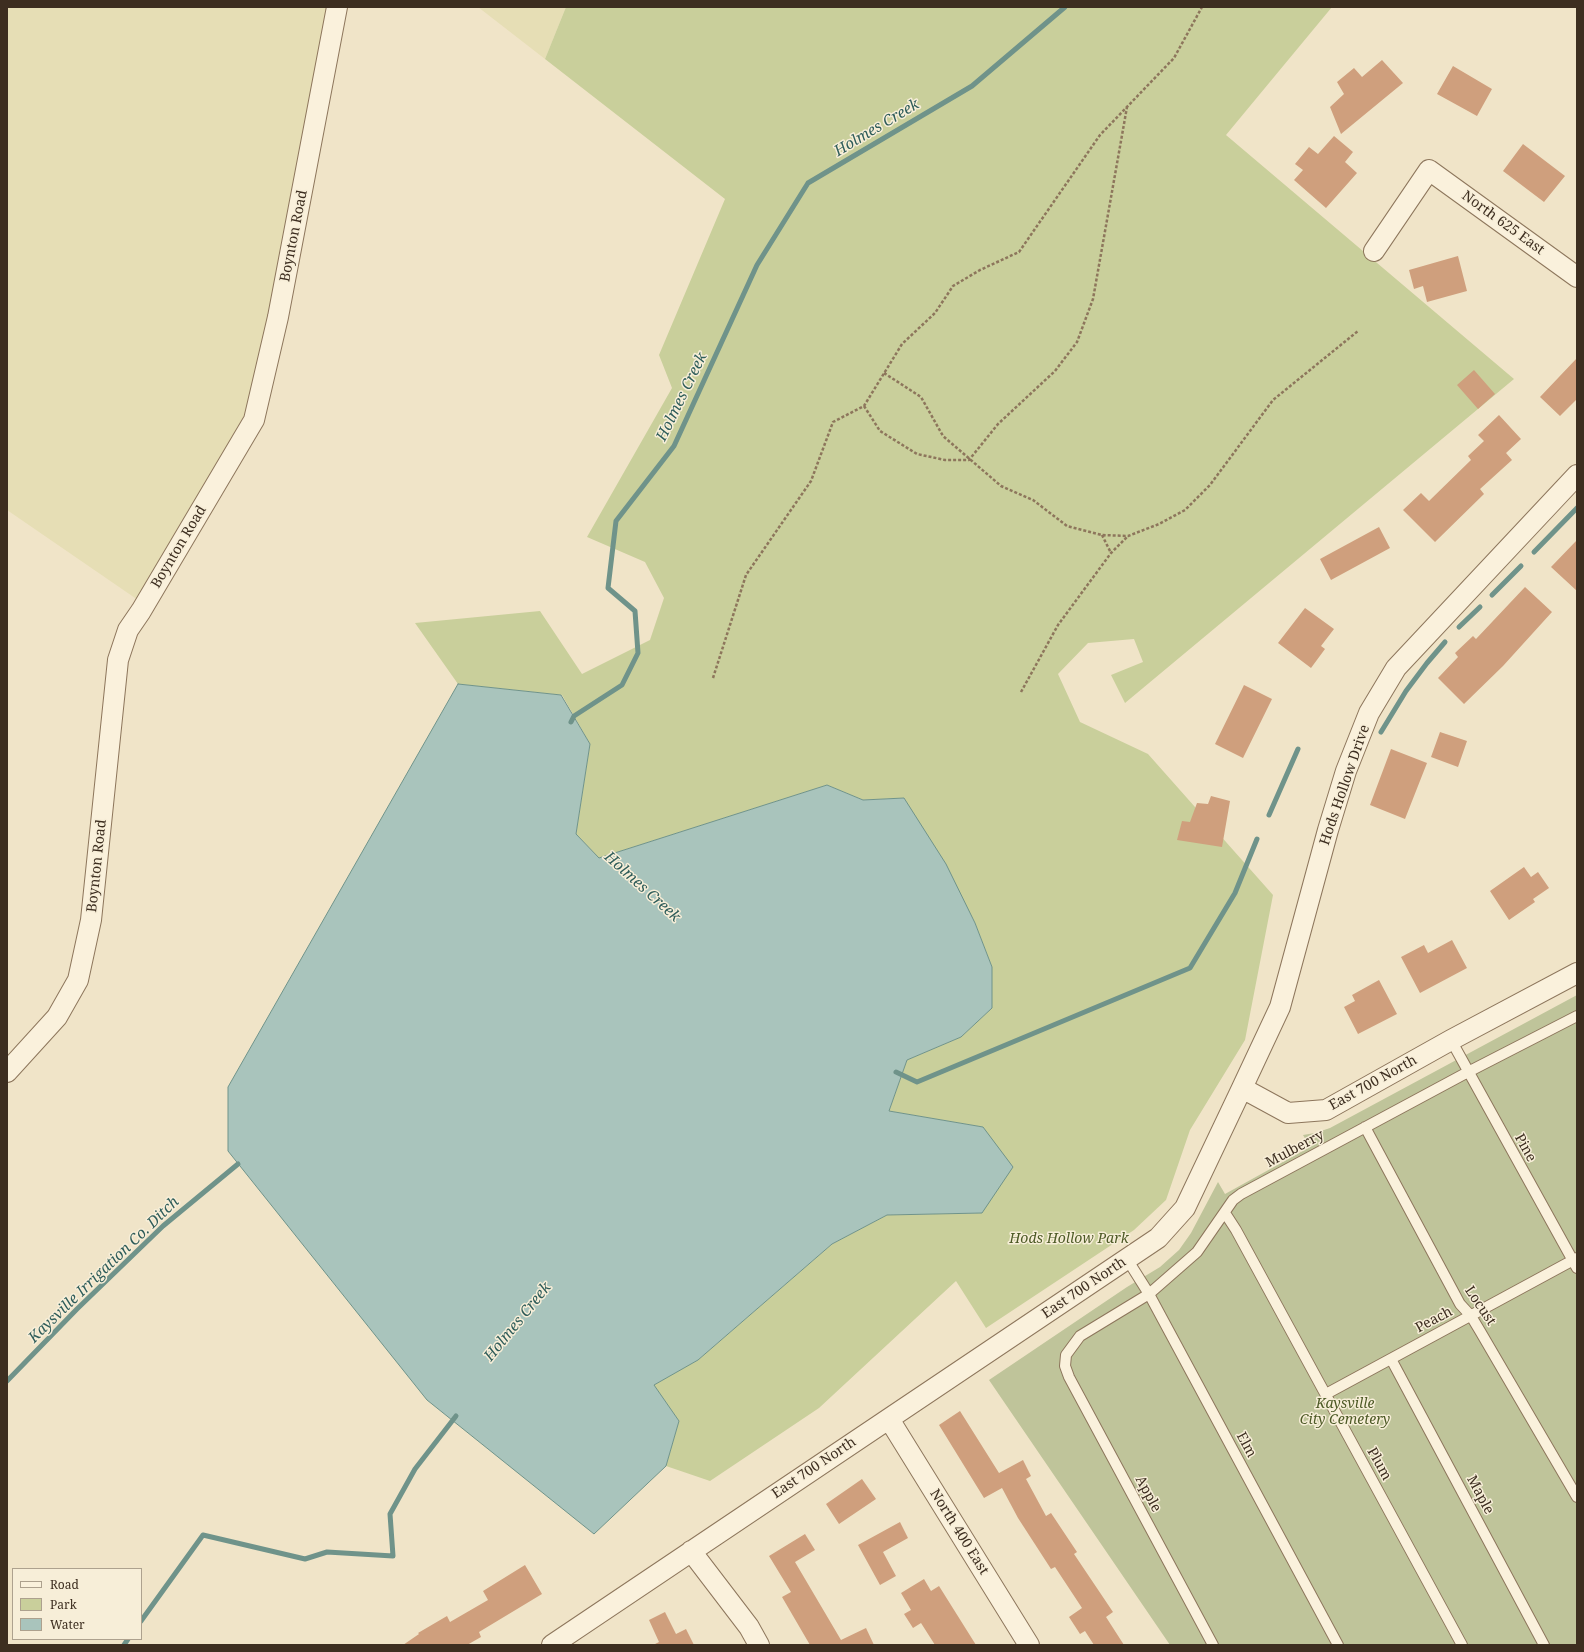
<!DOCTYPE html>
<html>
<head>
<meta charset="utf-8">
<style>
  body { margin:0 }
  #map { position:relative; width:1584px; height:1652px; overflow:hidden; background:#f0e4c8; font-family:"Noto Serif",serif }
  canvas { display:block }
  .frame { position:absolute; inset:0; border:8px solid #3d2e20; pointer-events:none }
  .legend { position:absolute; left:12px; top:1568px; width:130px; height:72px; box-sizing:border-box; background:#f7eed8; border:1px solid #ada18e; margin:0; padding:5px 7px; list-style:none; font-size:12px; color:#3d2e20 }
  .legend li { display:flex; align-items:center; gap:8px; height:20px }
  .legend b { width:20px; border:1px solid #ada18e }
</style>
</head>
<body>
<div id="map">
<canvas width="1584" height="1652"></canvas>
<div class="frame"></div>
<ul class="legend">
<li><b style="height:5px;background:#faf1dc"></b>Road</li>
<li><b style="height:11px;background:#c9cf9b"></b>Park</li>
<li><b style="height:11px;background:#a9c4bc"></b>Water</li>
</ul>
</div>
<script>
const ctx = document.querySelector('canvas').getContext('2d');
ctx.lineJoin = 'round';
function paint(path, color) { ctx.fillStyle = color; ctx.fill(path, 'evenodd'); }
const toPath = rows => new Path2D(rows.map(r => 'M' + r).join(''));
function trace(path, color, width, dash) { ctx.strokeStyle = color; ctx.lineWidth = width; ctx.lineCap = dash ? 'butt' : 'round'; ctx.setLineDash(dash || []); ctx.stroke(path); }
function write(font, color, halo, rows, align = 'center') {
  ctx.font = font + ' "Noto Serif",serif'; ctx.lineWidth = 3; ctx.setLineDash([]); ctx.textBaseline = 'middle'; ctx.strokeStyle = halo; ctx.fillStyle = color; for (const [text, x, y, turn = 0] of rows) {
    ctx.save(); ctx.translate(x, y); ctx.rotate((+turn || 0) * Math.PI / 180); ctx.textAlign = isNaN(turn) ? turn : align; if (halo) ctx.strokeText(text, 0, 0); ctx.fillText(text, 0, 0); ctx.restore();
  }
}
paint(toPath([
  [7,7,333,7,249,407,138,600,7,510],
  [478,7,566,7,545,59]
]), '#e6deb5');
paint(toPath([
  [566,7,1332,7,1226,135,1514,379,1125,703,1111,675,1143,662,1134,639,1088,643,1058,674,1080,722,1148,754,1273,895,1245,1040,1190,1130,1166,1200,1134,1230,986,1328,956,1281,819,1408,710,1481,666,1466,679,1421,653,1385,698,1360,832,1244,887,1215,982,1213,983,1127,889,1111,907,1060,961,1037,992,1008,992,967,975,923,904,798,863,800,827,785,599,858,576,834,590,744,562,695,458,684,415,623,540,611,582,674,650,640,664,598,645,562,587,537,672,388,659,355,725,199,545,59]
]), '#c9cf9b');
paint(toPath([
  [1577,995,1577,1645,1170,1645,989,1380,1127,1287,1160,1267,1179,1250,1191,1233,1218,1182,1225,1194,1310,1147,1303,1135,1315,1133,1330,1128]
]), '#bfc49a');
const water = toPath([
  [458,684,561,695,590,744,576,834,599,858,827,785,863,800,904,798,946,864,975,923,992,967,992,1008,961,1037,907,1060,889,1111,983,1127,1013,1167,982,1213,887,1215,832,1244,698,1360,654,1385,679,1421,666,1466,594,1534,427,1400,228,1151,228,1087,458,684]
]);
paint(water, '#a9c4bc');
trace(water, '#6f938a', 1);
trace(toPath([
  [1534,552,1577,508],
  [1492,595,1521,566],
  [1459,627,1480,607],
  [571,722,574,716,622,685,638,653,635,611,608,588,616,521,674,446,757,265,808,183,972,86,1065,7],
  [1381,732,1406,691,1427,663,1445,642],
  [1269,815,1298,749],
  [896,1072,917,1082,1190,968,1235,893,1257,839],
  [7,1381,77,1309,163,1226,238,1164],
  [141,1621,203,1535,305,1559,327,1552,393,1556,390,1514,415,1469,456,1416],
  [124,1645,128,1639]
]), '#6f938a', 5);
paint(toPath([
  [1382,60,1403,83,1341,134,1330,107,1344,94,1337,82,1354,68,1362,77],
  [1453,66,1492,89,1477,116,1437,94],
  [1334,136,1353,152,1345,162,1357,173,1326,208,1294,180,1303,170,1295,164,1309,147,1318,154],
  [1523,144,1565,176,1544,202,1503,171],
  [1458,256,1467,291,1427,302,1423,286,1414,289,1409,270],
  [1577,358,1577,399,1560,416,1540,397],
  [1474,370,1495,394,1478,409,1457,385],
  [1499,415,1521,439,1506,453,1512,460,1480,489,1484,494,1435,542,1403,510,1421,493,1429,501,1471,460,1468,456,1484,441,1478,435],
  [1379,527,1390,548,1331,580,1320,559],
  [1577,540,1577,591,1551,567],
  [1525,587,1552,612,1503,666,1464,704,1438,678,1458,657,1455,653,1473,636,1476,639],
  [1305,608,1334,629,1321,646,1325,649,1311,668,1278,643],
  [1244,685,1272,699,1243,758,1215,744],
  [1440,732,1467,741,1458,767,1431,757],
  [1391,749,1427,763,1405,819,1370,805],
  [1211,796,1230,801,1222,847,1177,840,1182,821,1190,822,1197,803,1208,804],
  [1524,867,1531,877,1538,872,1549,888,1533,899,1535,902,1509,920,1490,891],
  [1452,940,1467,968,1420,993,1401,957,1424,945,1428,953],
  [1379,980,1397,1014,1358,1034,1344,1007,1355,1001,1352,995],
  [960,1411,999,1473,1023,1460,1031,1476,1026,1479,1046,1516,1051,1513,1077,1552,1074,1554,1113,1612,1106,1617,1124,1645,1094,1645,1085,1631,1080,1634,1069,1617,1082,1608,1055,1567,1051,1569,1018,1518,1002,1488,984,1498,939,1425],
  [862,1479,876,1499,839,1524,826,1504],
  [900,1522,908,1538,883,1552,896,1576,880,1585,858,1545],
  [805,1534,815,1550,795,1562,841,1640,866,1628,874,1645,810,1645,782,1597,791,1592,769,1556],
  [525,1565,542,1594,479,1632,481,1637,467,1645,403,1645,419,1634,418,1633,447,1616,450,1622,488,1600,483,1591],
  [924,1579,931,1591,939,1586,976,1645,935,1645,921,1623,913,1628,904,1614,911,1610,901,1593],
  [665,1612,676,1634,686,1629,694,1645,653,1645,659,1642,649,1620]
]), '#cf9f7d');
const service = toPath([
  [1451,1040,1577,1268],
  [1365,1127,1460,1304,1471,1316,1480,1331,1577,1497],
  [1225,1213,1236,1230,1462,1645],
  [1127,1259,1149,1294,1338,1645],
  [1391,1359,1544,1645],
  [1326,1394,1577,1258],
  [1213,1645,1069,1377,1065,1366,1066,1355,1080,1336,1149,1294,1197,1252,1233,1200,1241,1194,1468,1072,1577,1016]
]);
const minor = toPath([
  [1374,251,1429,170,1577,277],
  [7,1072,57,1017,78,980,91,920,118,660,128,630,141,611,254,420,278,317,337,7],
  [1242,1088,1280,1007,1328,830,1346,771,1369,713,1396,668,1577,475],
  [889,1419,1029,1645],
  [691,1551,749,1627,759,1645],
  [552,1645,1158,1238,1185,1208,1242,1088,1288,1113,1326,1110,1451,1040,1577,973]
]);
trace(service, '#8d765c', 12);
trace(minor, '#8d765c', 22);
trace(toPath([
  [884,373,921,397,943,436,1001,486,1033,500,1067,526,1102,535,1128,536,1159,524,1185,510,1210,485,1273,400,1358,331],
  [864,406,880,431,917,454,945,460,969,460,998,424,1055,371,1077,342,1093,299,1127,107],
  [1102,535,1111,553],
  [713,678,746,575,811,481,833,422,864,406,902,344,935,313,953,286,980,270,1019,252,1100,135,1174,58,1202,7],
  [1021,692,1058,625,1111,553,1128,536]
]), '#8d765c', 2.5, [3, 2]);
trace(service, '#faf1dc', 10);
trace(minor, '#faf1dc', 20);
write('14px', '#3d2e20', '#f7eed8', [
  ["North 625 East",1503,223,36],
  ["Boynton Road",294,236,-79],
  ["Boynton Road",179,547,-59],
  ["Hods Hollow Drive",1345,785,-71],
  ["Boynton Road",97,866,-84],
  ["East 700 North",1373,1083,-29],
  ["Pine",1525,1148,61],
  ["Mulberry",1295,1149,-28],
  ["East 700 North",1084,1288,-34],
  ["Locust",1480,1306,56],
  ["Peach",1434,1320,-28],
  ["Elm",1246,1445,62],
  ["Plum",1379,1464,61],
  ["East 700 North",814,1468,-34],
  ["Apple",1148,1494,62],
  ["Maple",1480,1495,62],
  ["North 400 East",959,1532,58]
]);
write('italic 14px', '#4d5a26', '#f7eed8', [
  ["Hods Hollow Park",1069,1239],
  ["Kaysville",1345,1404],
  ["City Cemetery",1345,1420]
]);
write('italic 15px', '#2f5d5a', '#f7eed8', [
  ["Holmes Creek",877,128,-31],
  ["Holmes Creek",682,397,-64],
  ["Holmes Creek",642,887,42],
  ["Kaysville Irrigation Co. Ditch",104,1270,-44],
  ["Holmes Creek",518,1322,-51]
]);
</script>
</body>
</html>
